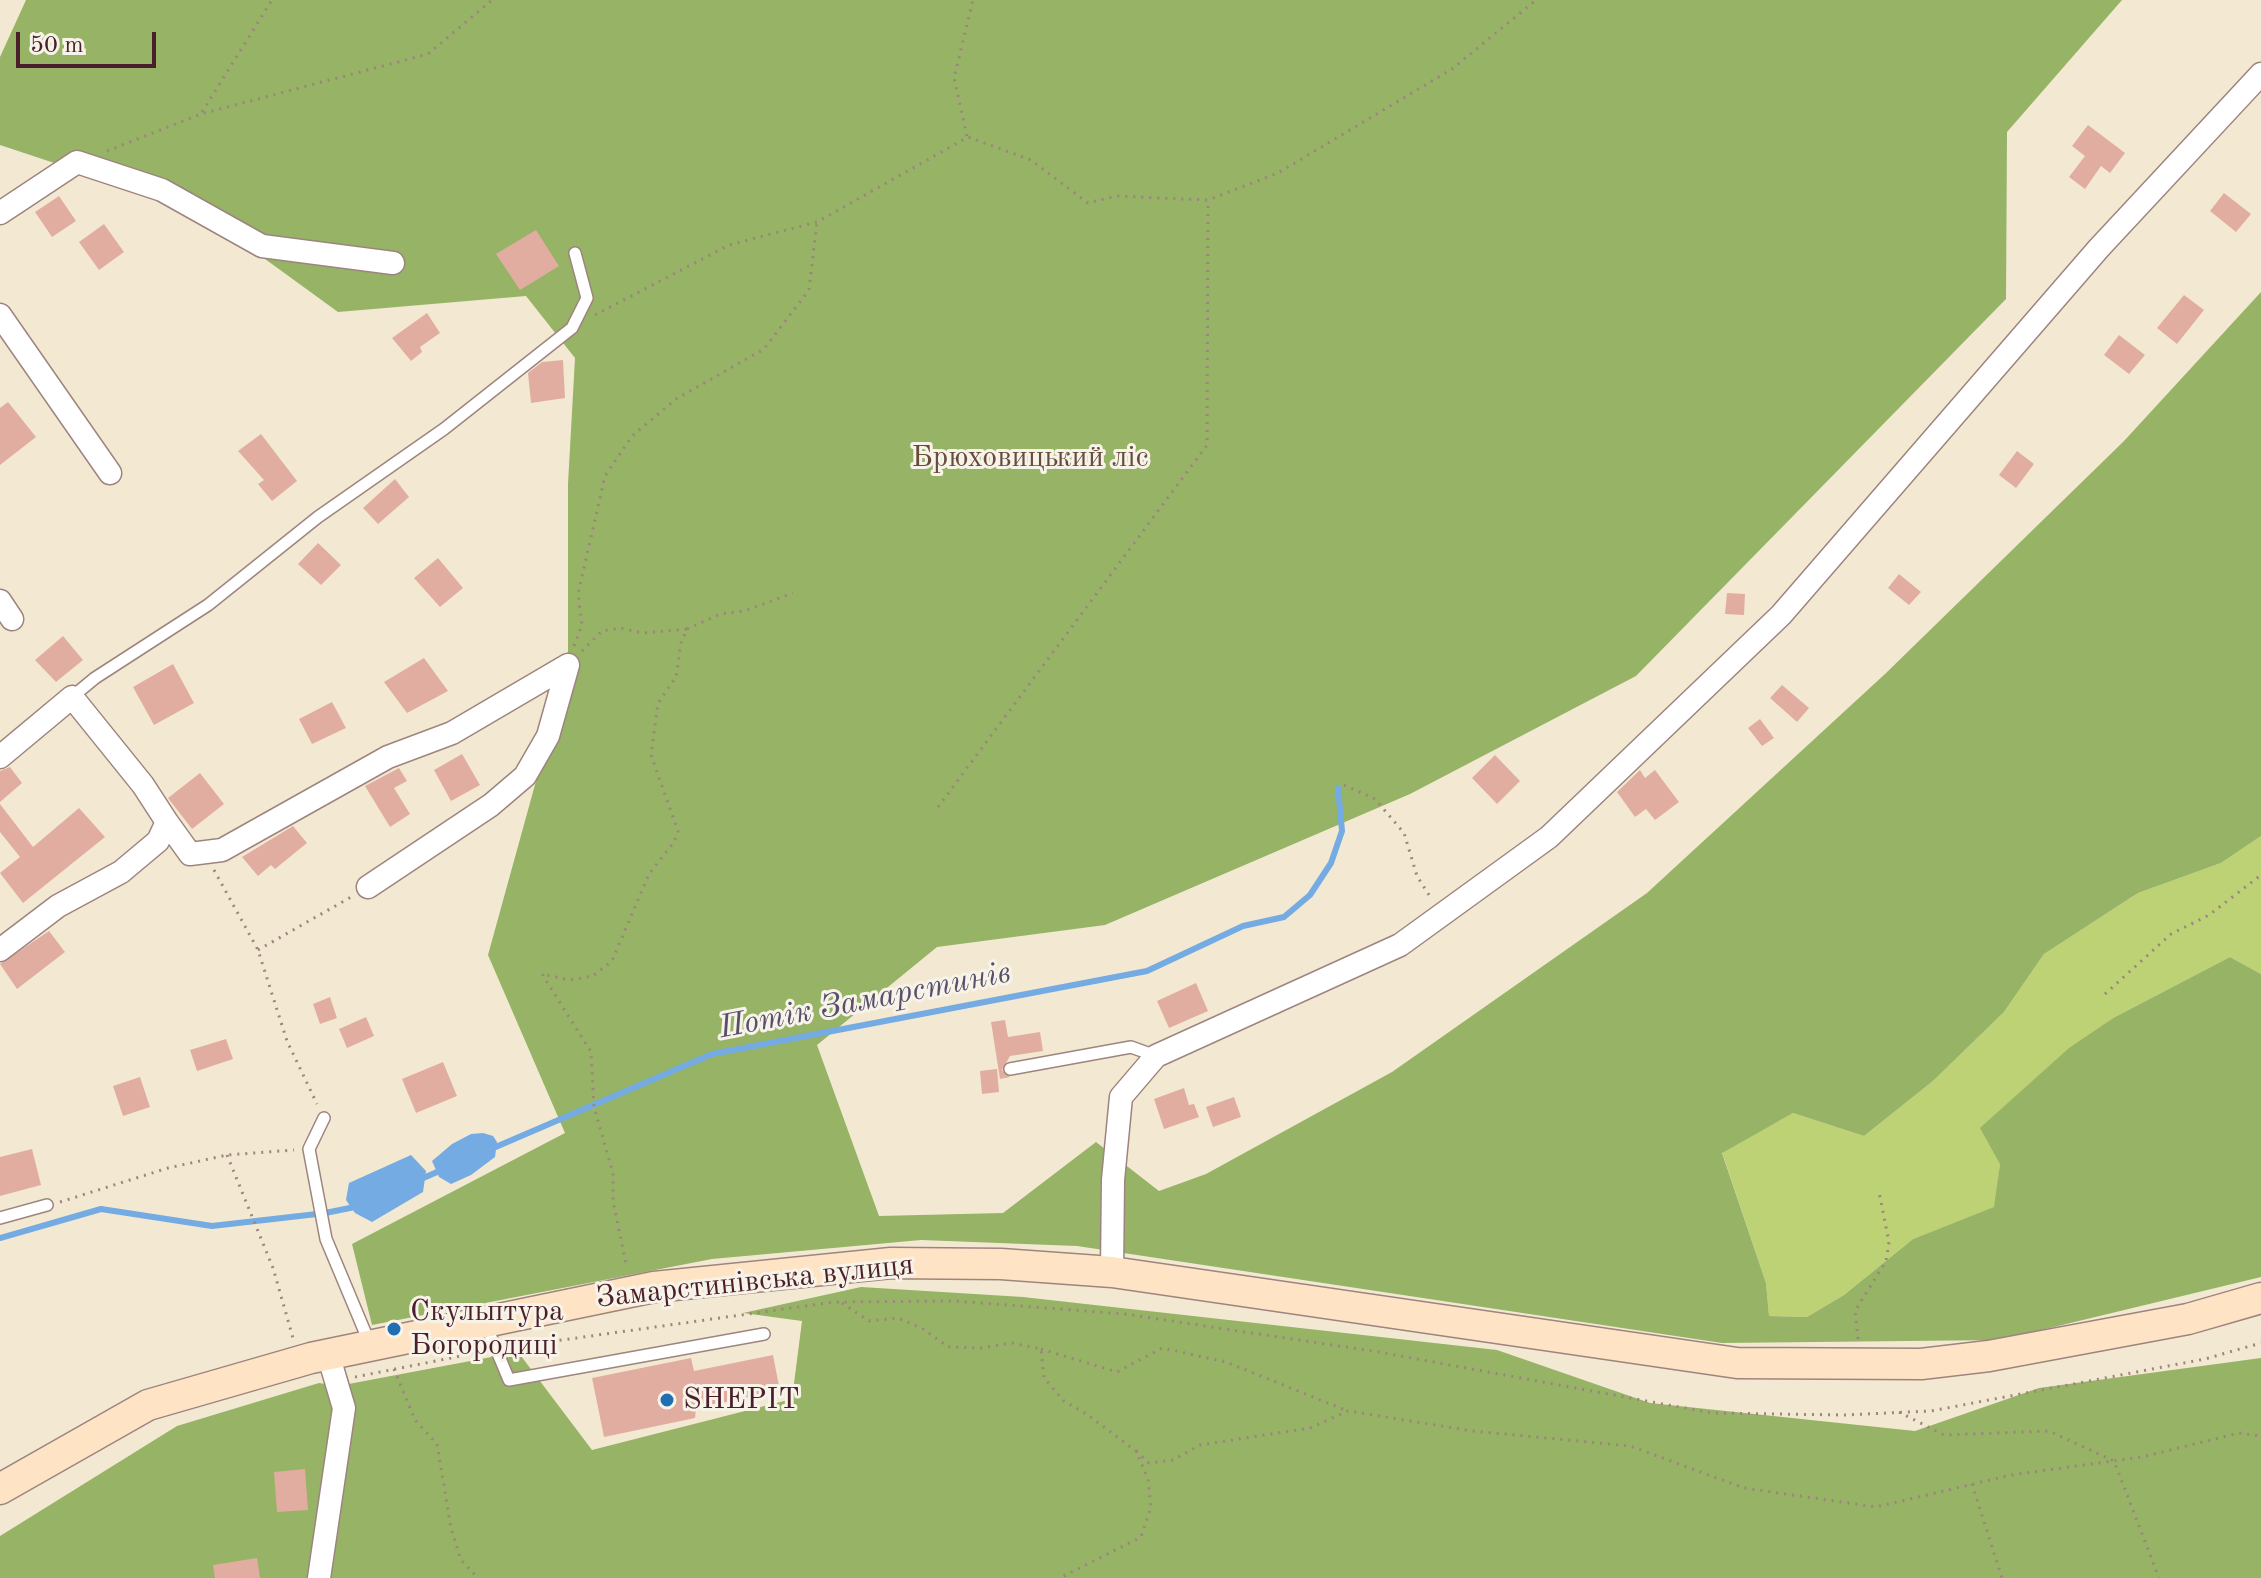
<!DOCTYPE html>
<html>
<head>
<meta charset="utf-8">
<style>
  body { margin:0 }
  #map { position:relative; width:2261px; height:1578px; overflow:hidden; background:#f3e9d3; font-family:"Old Standard TT",serif }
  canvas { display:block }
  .scale { position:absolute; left:16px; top:32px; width:140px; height:36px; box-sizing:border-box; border:4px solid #4a1f2b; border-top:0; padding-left:10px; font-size:24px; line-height:28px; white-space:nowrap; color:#4a1f2b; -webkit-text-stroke:6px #f7f3e8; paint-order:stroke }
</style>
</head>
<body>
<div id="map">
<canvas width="2261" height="1578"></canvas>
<div class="scale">50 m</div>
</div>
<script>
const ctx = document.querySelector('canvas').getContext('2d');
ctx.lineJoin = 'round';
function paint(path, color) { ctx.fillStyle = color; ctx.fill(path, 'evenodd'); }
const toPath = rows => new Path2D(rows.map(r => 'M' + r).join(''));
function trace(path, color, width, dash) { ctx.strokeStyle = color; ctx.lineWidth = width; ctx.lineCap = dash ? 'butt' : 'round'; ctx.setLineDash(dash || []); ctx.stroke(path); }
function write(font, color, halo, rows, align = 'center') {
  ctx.font = font + ' "Old Standard TT",serif'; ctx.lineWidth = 6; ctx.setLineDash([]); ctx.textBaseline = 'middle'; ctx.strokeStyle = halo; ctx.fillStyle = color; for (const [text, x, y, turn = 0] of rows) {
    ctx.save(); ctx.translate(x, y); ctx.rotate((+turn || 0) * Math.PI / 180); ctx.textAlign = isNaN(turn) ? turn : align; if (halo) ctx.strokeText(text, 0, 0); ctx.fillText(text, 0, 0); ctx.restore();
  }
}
paint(toPath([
  [2261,836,2261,974,2230,957,2115,1017,2000,1164,1995,1207,1913,1239,1844,1295,1807,1317,1769,1316,1766,1283,1722,1152,1793,1113,1864,1136,1933,1081,2004,1012,2044,954,2138,893,2221,863]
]), '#bdd175');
paint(toPath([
  [26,0,2122,0,2007,132,2006,299,1636,676,1410,794,1105,925,937,947,817,1045,879,1216,1003,1213,1096,1142,1159,1191,1206,1174,1392,1072,1647,893,1885,674,2124,441,2261,292,2261,836,2221,863,2138,893,2044,954,2004,1012,1933,1081,1864,1136,1793,1113,1722,1153,1766,1283,1769,1316,1807,1317,1844,1295,1913,1239,1994,1207,2000,1164,1980,1128,2069,1048,2115,1017,2230,957,2261,974,2261,1277,2000,1340,1722,1343,1077,1246,921,1240,712,1259,372,1325,352,1244,565,1133,488,955,568,665,568,484,575,358,526,296,338,312,199,211,0,145,0,57],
  [861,1287,1023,1297,1497,1350,1650,1403,1915,1431,2039,1388,2261,1358,2261,1578,0,1578,0,1536,177,1426,319,1383,338,1386,518,1352,592,1450,792,1399,802,1321,743,1313]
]), '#96b366');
paint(toPath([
  [483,1133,493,1136,497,1142,495,1157,471,1175,451,1184,439,1177,432,1161,452,1144,471,1134],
  [411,1155,426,1171,423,1192,372,1222,355,1213,346,1200,349,1183]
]), '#73abe2');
trace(toPath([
  [491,1149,712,1054,1147,971,1243,926,1284,917,1310,895,1331,863,1342,831,1338,788],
  [421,1179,444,1169],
  [325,1213,360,1206],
  [0,1238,101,1209,212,1226,317,1214]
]), '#73abe2', 6);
paint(toPath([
  [2088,125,2125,153,2110,173,2101,166,2085,189,2069,177,2085,156,2072,146],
  [2224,193,2251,214,2236,232,2210,211],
  [59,196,76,221,52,237,35,212],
  [104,224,124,252,99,270,79,242],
  [536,230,559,266,520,290,496,254],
  [2184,295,2204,310,2177,344,2157,328],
  [427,313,440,333,420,347,422,352,411,361,392,338],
  [2119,335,2145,355,2129,374,2104,355],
  [563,360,565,398,531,403,528,373,542,362],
  [8,402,36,437,0,465,0,408],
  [261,434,297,481,272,501,258,484,264,480,238,451],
  [2017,451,2034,464,2016,488,1999,475],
  [395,479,409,497,378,524,363,508],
  [318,543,341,565,321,585,298,564],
  [438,558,463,588,440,607,414,578],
  [1899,574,1921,592,1909,605,1888,588],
  [1727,593,1745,594,1744,615,1725,614],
  [63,636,83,660,56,682,35,660],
  [424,658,448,691,407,713,384,682],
  [173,664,194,703,154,725,133,687],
  [1782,685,1809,708,1797,722,1770,698],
  [332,702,346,728,312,744,299,719],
  [1760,719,1774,738,1762,746,1748,728],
  [462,754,480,785,451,801,434,770],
  [1495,755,1520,781,1497,804,1472,778],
  [10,767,22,783,0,802,0,771],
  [399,768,407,781,394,788,410,814,390,827,365,786],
  [1640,770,1645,778,1655,770,1679,802,1655,820,1646,809,1635,817,1617,792],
  [200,773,224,804,192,829,168,798],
  [0,804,33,847,79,808,105,837,23,903,0,873,20,857,0,832],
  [293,826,307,843,275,869,271,865,258,876,242,857],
  [49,931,65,952,17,989,0,964],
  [1196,983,1208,1011,1169,1028,1157,1001],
  [330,997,337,1018,320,1024,313,1004],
  [366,1017,374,1036,347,1048,339,1029],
  [1005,1020,1008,1037,1040,1032,1043,1051,1010,1056,1002,1070,1010,1077,1000,1079,991,1022],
  [226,1039,233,1059,197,1071,190,1050],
  [443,1062,457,1096,416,1113,402,1079],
  [997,1069,999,1092,982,1094,980,1071],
  [140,1077,150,1107,123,1116,113,1086],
  [1184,1088,1189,1105,1194,1104,1199,1117,1164,1129,1154,1099],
  [1234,1097,1241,1117,1213,1127,1206,1107],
  [32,1149,41,1185,0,1196,0,1157],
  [773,1355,780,1391,696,1408,695,1418,604,1437,592,1378,691,1358,694,1371],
  [305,1469,308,1510,277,1512,274,1472],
  [257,1558,260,1578,215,1578,213,1565]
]), '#e2ada1');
const lane = toPath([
  [72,697,95,678,208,605,318,517,444,429,572,328,587,298,575,253],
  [1010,1069,1131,1047,1156,1056],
  [324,1118,309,1149,326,1239,370,1344],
  [0,1218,47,1205],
  [486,1325,509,1380,764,1334]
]);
const street = toPath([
  [0,213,77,162,162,190,262,246,393,263],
  [0,315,110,473],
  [0,601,12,619],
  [0,757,72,697,143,785,167,822,158,841,121,872,58,906,0,950],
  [167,822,190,854,222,850,388,757,452,733,568,665],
  [368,887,491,805,525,776,548,736,568,665],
  [1112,1272,1113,1180,1121,1097,1156,1056,1400,945,1549,837,1781,615,2099,248,2261,74],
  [319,1578,344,1408,328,1354]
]);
const secondary = toPath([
  [0,1489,148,1405,311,1358,654,1287,891,1263,1001,1264,1112,1272,1737,1363,1921,1364,1989,1356,2188,1319,2261,1298]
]);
trace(lane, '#9e847f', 14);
trace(street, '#9e847f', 25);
trace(secondary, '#9e847f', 33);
trace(toPath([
  [202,112,272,0],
  [967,136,954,78,973,0],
  [107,151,201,114,428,54,492,0],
  [595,315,729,245,817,222,968,137,1031,160,1088,203,1116,196,1208,200,1278,173,1452,69,1536,0],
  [687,629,720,614,744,611,793,593],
  [574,646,582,625,578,594,605,476,632,436,676,399,764,349,809,290,817,222],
  [582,651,602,631,620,628,643,633,687,629,681,643,676,677,658,703,651,755,678,831,674,842,649,874,612,961,593,976,570,980,542,974,591,1052,594,1107,613,1173,613,1201,627,1268],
  [1344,785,1375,799,1404,833,1417,876,1431,898],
  [938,807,1207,445,1208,200],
  [214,870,258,950,287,1041,317,1104],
  [258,950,351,897],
  [2105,994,2171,934,2209,915,2261,875],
  [227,1155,273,1268,293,1338],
  [60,1202,168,1168,227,1155,294,1150],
  [842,1303,869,1321,898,1318,923,1329,948,1347,980,1348,1012,1343,1041,1349,1044,1378,1064,1401,1088,1415,1136,1451,1148,1479,1151,1507,1141,1537,1060,1578],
  [1858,1339,1855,1311,1886,1261,1889,1242,1879,1192],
  [512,1347,834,1302,955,1301,1125,1314,1379,1352,1712,1413,1845,1415,1931,1411,2205,1359,2261,1343],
  [1041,1349,1117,1372,1162,1348,1226,1362,1348,1411],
  [394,1369,415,1420,437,1444,451,1528,461,1560,478,1578],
  [355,1377,481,1352],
  [1899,1412,1944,1435,2049,1431,2114,1461,2159,1578],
  [1136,1451,1149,1463,1173,1460,1200,1445,1310,1428,1348,1411,1473,1431,1630,1446,1744,1488,1876,1507,2011,1475,2142,1457,2239,1433,2261,1436],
  [1972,1484,2002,1578]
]), '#9e847f', 3, [2, 6]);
trace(lane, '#fff', 11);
trace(street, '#fff', 22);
trace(secondary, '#fee4c5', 30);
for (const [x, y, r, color] of [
  [394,1329,8,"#1f6fb2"],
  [667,1400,8,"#1f6fb2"]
]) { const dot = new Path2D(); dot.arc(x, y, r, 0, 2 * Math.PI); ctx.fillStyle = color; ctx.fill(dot); trace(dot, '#f7f3e8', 3); }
write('30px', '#674c3e', '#f7f3e8', [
  ["Брюховицький ліс",1030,458]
]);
write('30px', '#4a1f2b', '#f7f3e8', [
  ["Замарстинівська вулиця",755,1282,-6]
]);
write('30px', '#4a1f2b', '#f7f3e8', [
  ["Скульптура",410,1312],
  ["Богородиці",410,1346],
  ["SHEPIT",683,1400]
], 'left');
write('italic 32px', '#58506b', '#f7f3e8', [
  ["Потік Замарстинів",865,1001,-11]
]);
</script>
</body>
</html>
